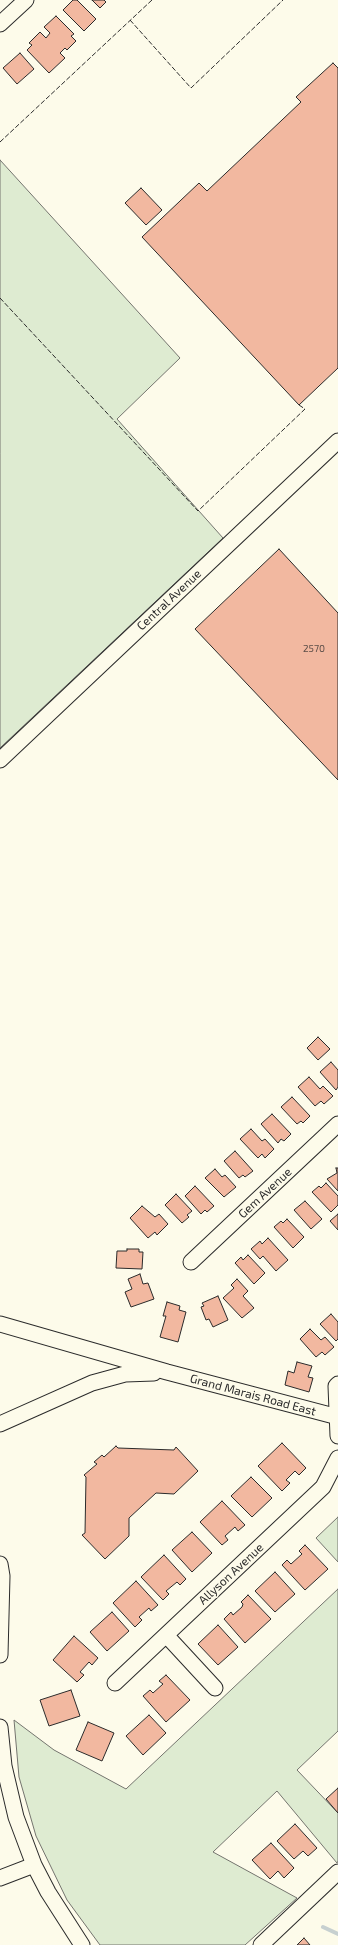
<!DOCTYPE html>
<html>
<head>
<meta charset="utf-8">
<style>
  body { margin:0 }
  canvas { display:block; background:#fdfbea }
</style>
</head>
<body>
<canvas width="338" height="1945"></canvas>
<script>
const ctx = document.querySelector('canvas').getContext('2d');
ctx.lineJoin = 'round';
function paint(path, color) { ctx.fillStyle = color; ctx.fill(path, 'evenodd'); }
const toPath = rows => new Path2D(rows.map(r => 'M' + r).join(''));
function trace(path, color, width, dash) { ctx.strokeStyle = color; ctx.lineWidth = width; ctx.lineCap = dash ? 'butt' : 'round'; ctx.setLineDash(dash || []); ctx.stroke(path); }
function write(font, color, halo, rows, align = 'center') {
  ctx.font = font + ' "Exo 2",sans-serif'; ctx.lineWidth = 3; ctx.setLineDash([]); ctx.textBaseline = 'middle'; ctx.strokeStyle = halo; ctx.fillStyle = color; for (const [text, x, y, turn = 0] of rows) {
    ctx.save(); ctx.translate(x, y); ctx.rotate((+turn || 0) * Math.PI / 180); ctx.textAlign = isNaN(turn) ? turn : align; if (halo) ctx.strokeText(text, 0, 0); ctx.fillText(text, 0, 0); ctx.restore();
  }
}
const green = toPath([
  [0,160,180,358,117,419,223,538,0,748,0,160],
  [338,1517,338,1562,316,1538,338,1517],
  [338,1589,338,1731,297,1770,338,1813,338,1861,337,1863,277,1791,213,1852,297,1898,245,1945,100,1945,67,1900,36,1836,19,1777,14,1720,54,1750,126,1789,338,1589]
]);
paint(green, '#deebd1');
trace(green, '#74746e', 1);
trace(toPath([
  [323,1927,338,1934]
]), '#c7d0d0', 4);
const building = toPath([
  [73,0,77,0,96,19,84,31,63,10,73,0],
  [92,0,104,0,106,2,100,8,92,0],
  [56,16,74,34,71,36,76,41,67,50,65,48,60,53,65,58,49,73,27,50,32,45,29,43,40,32,46,38,50,33,44,27,56,16],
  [20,53,34,69,17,84,3,68,20,53],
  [333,63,338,68,338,368,299,405,142,237,199,183,207,191,301,102,296,97,333,63],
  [141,188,162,210,146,225,125,203,141,188],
  [279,549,338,613,338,780,195,629,279,549],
  [318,1037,330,1049,318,1060,307,1048,318,1037],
  [331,1062,338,1070,338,1087,336,1090,320,1072,331,1062],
  [309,1077,320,1089,323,1086,333,1096,324,1104,321,1101,315,1106,298,1087,309,1077],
  [292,1097,310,1116,303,1123,301,1121,297,1124,281,1107,292,1097],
  [272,1114,291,1134,284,1141,281,1139,278,1143,261,1124,272,1114],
  [251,1129,262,1141,265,1139,274,1149,265,1158,262,1154,258,1158,240,1139,251,1129],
  [235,1151,253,1171,245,1177,243,1175,239,1178,224,1161,235,1151],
  [336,1168,338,1168,338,1191,327,1179,337,1173,336,1168],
  [215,1169,222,1177,225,1175,236,1187,224,1197,205,1178,215,1169],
  [326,1183,338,1196,338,1205,331,1212,312,1192,319,1186,321,1188,326,1183],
  [195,1186,214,1206,207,1212,205,1210,201,1214,185,1196,195,1186],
  [176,1194,192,1211,187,1215,189,1217,182,1223,165,1205,176,1194],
  [305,1201,322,1219,311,1229,294,1210,305,1201],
  [142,1206,155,1217,159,1214,168,1224,157,1235,155,1232,148,1238,130,1218,142,1206],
  [338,1214,338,1230,330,1221,338,1214],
  [287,1219,304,1237,293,1248,274,1227,281,1221,283,1223,287,1219],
  [268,1238,288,1260,276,1271,263,1256,260,1259,251,1249,260,1241,262,1244,268,1238],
  [127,1249,139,1249,139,1252,143,1252,142,1269,116,1268,117,1251,127,1251,127,1249],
  [248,1255,265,1273,254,1284,235,1263,241,1257,243,1260,248,1255],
  [140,1274,143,1284,148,1283,154,1299,131,1307,125,1292,132,1289,128,1279,140,1274],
  [237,1279,248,1291,243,1296,254,1308,242,1318,223,1298,234,1288,231,1285,237,1279],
  [218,1296,228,1320,213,1327,209,1319,206,1320,201,1307,204,1306,202,1303,218,1296],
  [167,1302,180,1306,179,1310,186,1312,178,1342,160,1337,166,1316,163,1316,167,1302],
  [331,1314,338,1322,338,1339,336,1341,320,1324,331,1314],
  [310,1329,321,1340,325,1337,334,1347,325,1355,322,1352,316,1357,300,1339,310,1329],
  [297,1362,312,1366,308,1377,313,1378,309,1392,285,1385,288,1371,294,1373,297,1362],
  [282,1443,306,1468,299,1475,295,1471,286,1480,290,1483,282,1491,258,1466,282,1443],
  [116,1446,118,1448,174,1450,176,1447,198,1471,174,1494,156,1493,129,1518,129,1536,105,1559,82,1535,85,1533,86,1477,84,1475,97,1464,94,1462,102,1455,104,1457,116,1446],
  [251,1477,272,1498,252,1517,231,1496,251,1477],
  [222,1501,245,1525,238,1531,235,1527,225,1536,228,1540,222,1545,200,1522,222,1501],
  [192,1532,212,1553,192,1572,172,1550,192,1532],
  [305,1545,328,1569,305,1590,282,1565,287,1560,291,1564,302,1554,299,1551,305,1545],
  [164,1555,186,1579,180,1585,177,1582,166,1591,169,1594,163,1600,141,1577,164,1555],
  [275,1572,295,1594,275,1612,255,1591,275,1572],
  [136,1581,158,1605,151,1611,149,1608,139,1617,142,1620,135,1627,113,1603,136,1581],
  [248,1595,271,1619,245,1643,224,1619,231,1612,233,1615,242,1607,243,1604,241,1602,248,1595],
  [112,1612,129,1631,107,1651,90,1632,112,1612],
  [218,1625,238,1647,218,1665,198,1644,218,1625],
  [74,1636,98,1658,92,1665,89,1662,80,1672,84,1675,77,1682,53,1660,74,1636],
  [166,1675,190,1700,166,1722,143,1696,150,1690,153,1693,163,1684,159,1681,166,1675],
  [71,1690,80,1716,49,1726,40,1700,71,1690],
  [149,1715,166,1733,143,1755,126,1736,149,1715],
  [88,1722,114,1733,102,1761,76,1750,88,1722],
  [338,1788,338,1813,326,1799,338,1788],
  [295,1824,317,1848,308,1856,303,1851,294,1859,277,1841,295,1824],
  [271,1843,294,1868,284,1878,278,1871,270,1879,252,1860,271,1843],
  [304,1938,310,1945,297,1945,304,1938]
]);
paint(building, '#f2b8a0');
trace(building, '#2b2b2b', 1);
const minor = toPath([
  [0,24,26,0],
  [0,760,338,441],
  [191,1262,338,1124],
  [0,1324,167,1372,338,1417],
  [338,1384,336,1386,338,1436],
  [0,1424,92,1383,125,1374,154,1373],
  [0,1564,2,1576,0,1655],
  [166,1635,215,1688],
  [115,1683,323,1487,338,1458],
  [0,1727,4,1766,16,1817,34,1865,48,1892,82,1945],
  [0,1878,34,1865],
  [261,1945,338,1872]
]);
trace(minor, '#2b2b2b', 17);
trace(minor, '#fdfbea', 15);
trace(toPath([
  [130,20,191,88,283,0],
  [0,142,152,0],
  [0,298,198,511,305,409,299,405]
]), '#2b2b2b', 1, [5, 2]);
write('10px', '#5d4e48', null, [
  ["2570",314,649]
]);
write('12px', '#2b2b2b', '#fdfbea', [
  ["Central Avenue",169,600,-43],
  ["Gem Avenue",265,1193,-43],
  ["Grand Marais Road East",253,1395,15],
  ["Allyson Avenue",231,1574,-43]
]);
</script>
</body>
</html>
